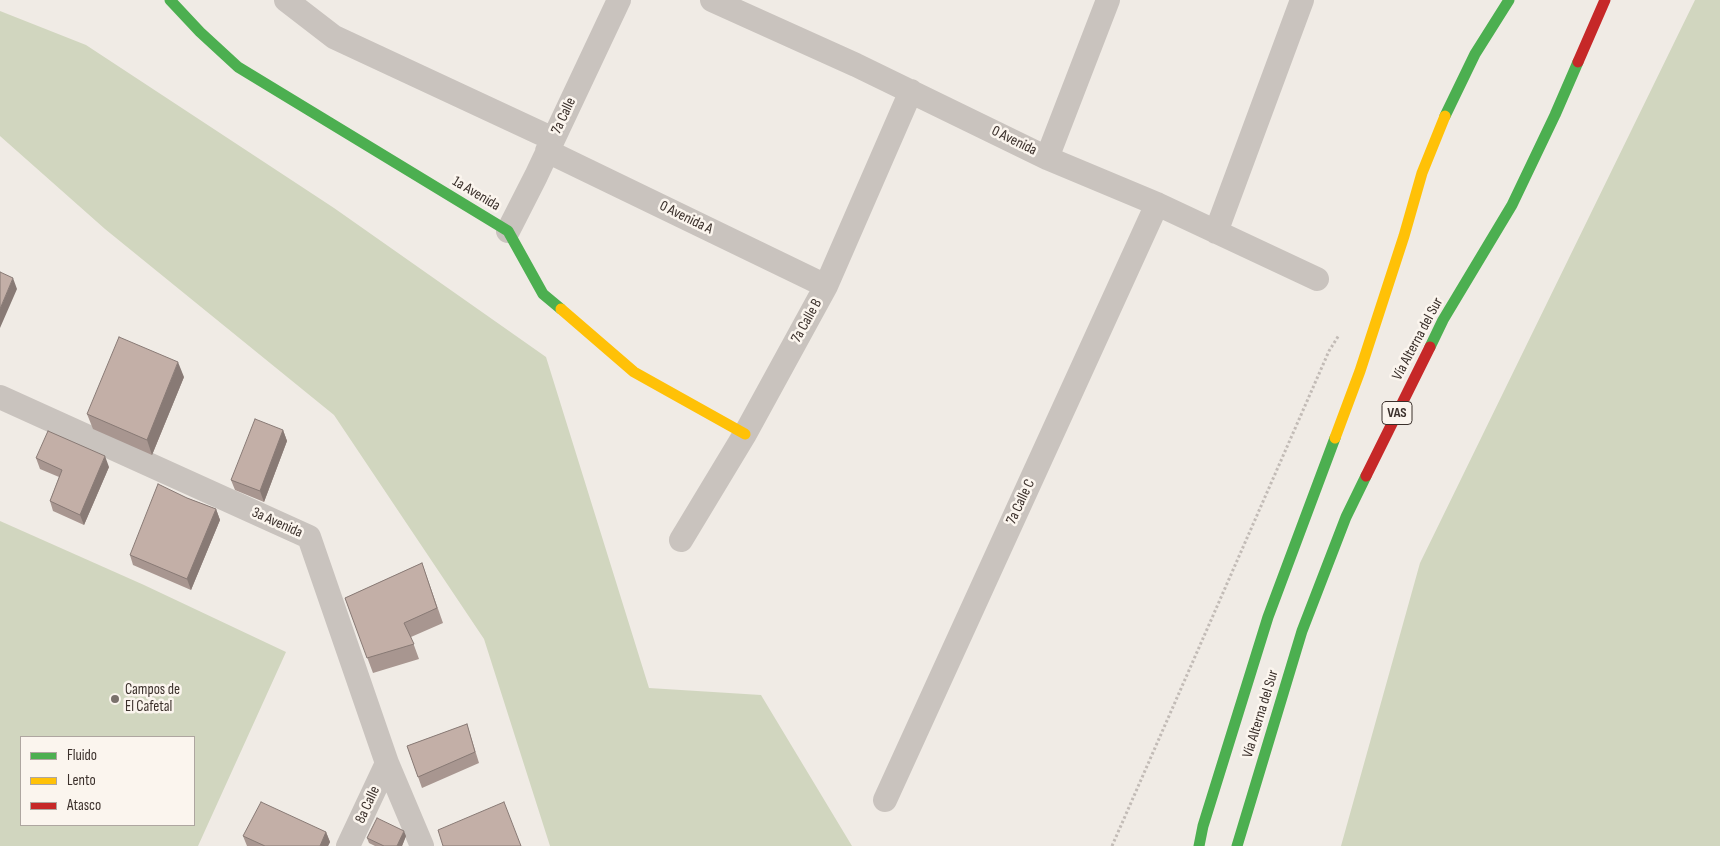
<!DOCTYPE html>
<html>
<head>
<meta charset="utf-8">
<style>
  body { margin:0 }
  #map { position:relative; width:1720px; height:846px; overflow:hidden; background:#f0ebe5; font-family:"Sofia Sans Condensed",sans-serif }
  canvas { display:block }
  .legend { position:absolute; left:20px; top:736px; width:175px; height:90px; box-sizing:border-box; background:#fbf5ee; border:1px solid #aea6a0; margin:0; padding:6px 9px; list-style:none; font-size:15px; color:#3b302b }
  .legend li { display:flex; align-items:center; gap:10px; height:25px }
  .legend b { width:25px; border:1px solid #aea6a0 }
</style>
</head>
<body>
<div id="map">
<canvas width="1720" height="846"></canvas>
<ul class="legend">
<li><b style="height:6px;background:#4caf50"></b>Fluido</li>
<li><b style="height:6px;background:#ffc107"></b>Lento</li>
<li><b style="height:6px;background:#c62828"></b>Atasco</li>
</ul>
</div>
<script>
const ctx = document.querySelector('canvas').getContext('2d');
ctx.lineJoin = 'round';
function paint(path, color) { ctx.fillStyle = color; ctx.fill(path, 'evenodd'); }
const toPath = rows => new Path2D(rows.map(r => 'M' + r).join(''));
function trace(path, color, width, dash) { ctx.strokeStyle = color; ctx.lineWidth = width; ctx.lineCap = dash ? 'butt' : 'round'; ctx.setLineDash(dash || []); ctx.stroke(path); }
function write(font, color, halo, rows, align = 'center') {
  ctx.font = font + ' "Sofia Sans Condensed",sans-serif'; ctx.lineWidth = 5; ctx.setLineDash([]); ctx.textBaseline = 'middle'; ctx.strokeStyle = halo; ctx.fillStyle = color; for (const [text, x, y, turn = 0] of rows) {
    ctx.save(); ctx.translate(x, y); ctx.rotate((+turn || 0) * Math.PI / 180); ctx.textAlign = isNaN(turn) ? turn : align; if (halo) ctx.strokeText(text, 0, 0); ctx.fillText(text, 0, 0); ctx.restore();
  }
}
paint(toPath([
  [1695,0,1720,0,1720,846,1341,846,1420,563],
  [0,11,86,45,334,208,546,357,649,688,761,695,852,846,550,846,484,639,334,415,105,229,0,136],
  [0,521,144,585,286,652,198,846,0,846],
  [194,737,194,825,21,825,21,737]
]), '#d1d6bf');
trace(toPath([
  [1112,846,1329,351,1339,335]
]), '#c2bbb6', 3, [2.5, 2.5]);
trace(toPath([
  [286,0,334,37,553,139],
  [712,0,856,65,1047,158,1157,204,1317,279],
  [547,151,826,286],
  [1047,158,1108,0],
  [508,231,536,176,619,0],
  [1216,232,1302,0],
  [0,397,309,537,387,763,422,846],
  [681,540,745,434,826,286,911,91],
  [885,800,1157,204],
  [348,846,387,763]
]), '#c9c3be', 24);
trace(toPath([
  [170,0,200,32,238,67,508,231,543,294,561,309],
  [1445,116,1475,54,1509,0],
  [1430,347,1443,320,1512,205,1555,115,1578,62],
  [1199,846,1203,826,1268,617,1335,438],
  [1237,846,1302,631,1346,517,1366,476]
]), '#4caf50', 11);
trace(toPath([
  [561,309,634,372,745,434],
  [1335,438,1360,371,1404,236,1422,173,1445,116]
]), '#ffc107', 11);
trace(toPath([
  [1578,62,1605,0],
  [1366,476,1430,347]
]), '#c62828', 11);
paint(toPath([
  [184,377,152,455,93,429,87,414],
  [283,430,287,441,264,502,235,490,231,480],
  [36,458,109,467,84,525,53,511,50,501,59,477,40,469],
  [187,498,216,509,220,520,191,590,133,565,130,555],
  [422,563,443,623,411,637,419,659,373,673,345,598],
  [467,724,479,763,422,788,407,746],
  [326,832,330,842,328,846,247,846,243,836],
  [406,836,402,846,375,846,369,843,367,838]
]), '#a89690');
paint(toPath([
  [13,278,17,289,0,328,0,309],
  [178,362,184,377,152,455,147,440],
  [283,430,287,441,264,502,260,491],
  [105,456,109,467,84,525,80,515],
  [216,509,220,520,191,590,187,579],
  [404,831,406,836,402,846,397,846],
  [326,832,330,842,328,846,320,846]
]), '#887a75');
const building = toPath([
  [0,272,13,278,0,309,0,272],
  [119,337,178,362,147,440,87,414,119,337],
  [255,419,283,430,260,491,231,480,255,419],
  [48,431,105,456,80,515,50,501,62,470,36,458,48,431],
  [158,484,187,498,216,509,187,579,130,555,158,484],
  [422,563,437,608,404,623,414,644,367,658,345,598,422,563],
  [467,724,475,752,418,777,407,746,467,724],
  [261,802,326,832,320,846,265,846,243,836,261,802],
  [504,802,521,846,443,846,438,830,504,802],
  [377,818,404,831,397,846,384,846,367,838,377,818]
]);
paint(building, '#c3afa7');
trace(building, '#887a75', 1);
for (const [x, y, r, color] of [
  [115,699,5,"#7a716c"]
]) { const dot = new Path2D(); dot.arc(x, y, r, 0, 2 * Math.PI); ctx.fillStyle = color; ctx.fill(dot); trace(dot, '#fbf5ee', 2); }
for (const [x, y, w] of [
  [1397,413,30]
]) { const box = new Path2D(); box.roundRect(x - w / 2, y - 11.5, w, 23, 4); ctx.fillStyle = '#fbf5ee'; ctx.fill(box); trace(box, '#3b302b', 1); }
write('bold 14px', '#3b302b', null, [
  ["VAS",1397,413]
]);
write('15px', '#3b302b', '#fbf5ee', [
  ["7a Calle",564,116,-65],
  ["0 Avenida",1014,141,26],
  ["1a Avenida",476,194,31],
  ["0 Avenida A",686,218,26],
  ["7a Calle B",807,321,-61],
  ["Vía Alterna del Sur",1418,339,-62],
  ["7a Calle C",1021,502,-65],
  ["3a Avenida",277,523,24],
  ["Vía Alterna del Sur",1261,714,-73],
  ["8a Calle",368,805,-65]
]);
write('15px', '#3b302b', '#fbf5ee', [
  ["Campos de",125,690],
  ["El Cafetal",125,707]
], 'left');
</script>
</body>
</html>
